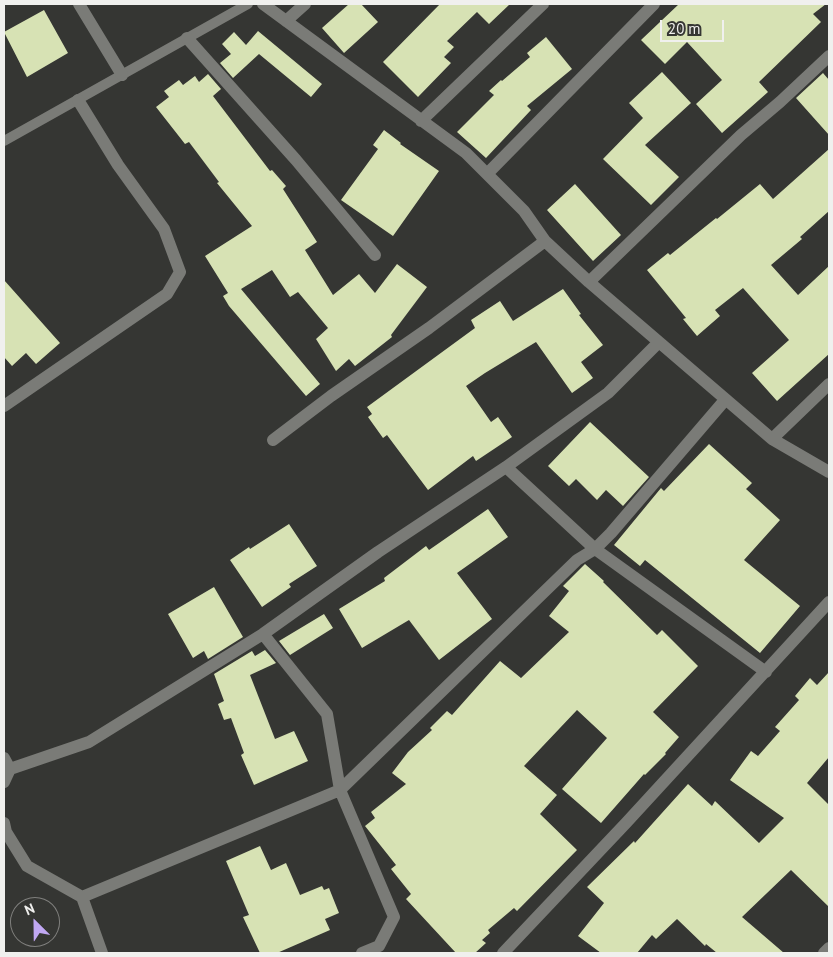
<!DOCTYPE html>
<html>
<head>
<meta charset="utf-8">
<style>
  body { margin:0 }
  #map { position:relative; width:833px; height:957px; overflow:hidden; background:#353633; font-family:"PT Sans",sans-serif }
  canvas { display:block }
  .frame { position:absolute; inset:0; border:5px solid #f0f0ee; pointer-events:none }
  .north { position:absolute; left:10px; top:897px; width:50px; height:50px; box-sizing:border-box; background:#353633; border:1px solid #80807e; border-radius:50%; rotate:337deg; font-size:14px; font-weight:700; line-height:20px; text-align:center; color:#f0f0ee }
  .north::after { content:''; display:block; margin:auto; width:18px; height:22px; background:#c1a8f3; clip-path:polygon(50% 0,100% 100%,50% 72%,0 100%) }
  .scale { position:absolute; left:660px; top:20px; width:64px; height:22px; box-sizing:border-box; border:2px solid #f0f0ee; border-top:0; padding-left:6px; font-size:15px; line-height:18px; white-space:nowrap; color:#f0f0ee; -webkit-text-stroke:4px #353633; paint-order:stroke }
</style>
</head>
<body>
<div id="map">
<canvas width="833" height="957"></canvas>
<div class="frame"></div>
<div class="north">N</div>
<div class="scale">20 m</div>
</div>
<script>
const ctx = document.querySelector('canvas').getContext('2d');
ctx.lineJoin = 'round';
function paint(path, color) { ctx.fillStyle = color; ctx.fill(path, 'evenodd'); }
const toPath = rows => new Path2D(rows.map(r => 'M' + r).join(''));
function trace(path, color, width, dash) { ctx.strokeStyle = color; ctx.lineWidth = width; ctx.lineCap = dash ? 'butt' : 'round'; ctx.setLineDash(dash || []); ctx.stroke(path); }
paint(toPath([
  [349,4,361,4,378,22,344,53,322,28],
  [440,4,510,4,489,24,477,12,447,41,454,47,444,57,451,63,418,97,383,62],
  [679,4,826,4,813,14,821,22,759,82,768,92,722,133,696,104,722,80,687,42,665,64,641,40],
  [44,10,68,53,27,77,4,32],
  [258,31,322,84,311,97,259,54,233,78,220,63,231,54,222,44,234,32,246,45],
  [546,37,572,69,527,106,531,110,486,158,457,132,494,95,489,91,501,80,502,81,530,57,527,53],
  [662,72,691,103,645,145,679,177,651,205,603,159,643,118,629,103],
  [823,73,829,80,829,135,796,98],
  [208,74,221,89,213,96,270,171,272,170,286,186,283,189,317,242,305,250,333,295,359,274,375,293,397,264,427,287,391,335,392,337,355,366,349,359,336,371,316,339,328,328,298,292,290,297,272,270,241,289,320,384,306,396,229,306,223,296,228,293,205,256,252,226,217,183,219,182,189,142,185,144,156,107,169,97,164,91,179,80,183,85,195,76,199,82],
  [384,130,401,143,400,144,439,171,393,236,341,200,378,149,373,145],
  [829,149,829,211,800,237,802,239,771,265,798,295,829,266,829,354,777,401,752,373,789,340,743,288,715,310,720,316,697,336,683,319,686,318,647,270,668,253,670,255,716,218,717,219,760,184,773,199],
  [575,184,621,235,593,261,547,210],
  [4,280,60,343,36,364,26,353,12,366,4,357],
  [563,289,581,314,579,315,603,345,581,362,593,378,572,393,536,342,485,373,466,386,491,422,498,417,512,437,476,461,473,456,428,490,387,435,383,438,368,417,372,414,367,407,475,328,471,320,500,301,513,321],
  [590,422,649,477,623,506,606,490,597,500,576,479,569,486,548,466],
  [709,444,752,483,746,489,780,520,744,560,800,606,760,653,645,560,640,566,614,545,661,488,664,491],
  [488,509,508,537,457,573,492,619,439,660,409,620,362,648,339,609,385,581,384,578,426,546,429,550],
  [289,524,317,566,289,584,291,587,262,607,230,560,249,547,250,549],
  [585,564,604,581,603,582,657,635,662,630,698,666,653,712,679,737,665,753,666,754,645,775,644,774,601,823,562,789,607,738,577,710,524,766,557,795,540,814,577,850,517,911,514,908,488,930,490,933,482,940,486,943,475,953,456,953,406,899,411,894,391,869,396,865,365,826,375,818,371,812,406,784,392,773,408,752,432,730,430,728,447,711,452,715,500,661,521,678,569,632,549,616,569,591,563,586],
  [214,587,243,637,208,659,204,651,193,658,168,614],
  [324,614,333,628,290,655,279,641],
  [265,650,276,663,250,675,275,739,294,731,308,761,254,785,241,755,244,753,231,718,224,720,218,704,224,701,214,674,252,651,255,656],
  [829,672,829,757,807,783,829,805,829,907,791,870,742,917,784,953,717,953,706,944,705,946,677,919,656,939,652,935,637,953,601,953,578,936,604,903,587,887,634,841,635,843,688,784,712,806,715,801,759,843,784,818,730,780,751,751,758,756,780,731,775,727,799,700,795,696,810,678,817,685],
  [260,846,271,870,286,863,300,895,322,886,324,890,329,888,339,913,325,919,330,930,277,953,260,953,243,917,249,915,226,861]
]), '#d7e2b4');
trace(toPath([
  [4,141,248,4]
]), '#7a7b77', 10);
trace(toPath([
  [79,4,122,75],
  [263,4,466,153,524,211,545,241,589,282,772,439,829,472],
  [286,21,305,4],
  [187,38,296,160,375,255],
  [421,121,543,4],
  [487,174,654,4],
  [589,282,741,135,780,102,829,56],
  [4,406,167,294,180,272,164,229,118,165,78,100],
  [772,439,829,384],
  [273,440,331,396,429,328,545,241],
  [506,467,595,549,766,672],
  [4,758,10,769,89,742,263,634,378,552,506,467,608,393,658,343],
  [4,782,10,769],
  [4,823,6,832,27,866,82,897],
  [102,953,82,897,340,790,327,714,263,634],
  [362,953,379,946,394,917,340,790,577,560,595,549,611,533,725,400],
  [503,953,626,823,829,602],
  [824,953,829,948]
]), '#7a7b77', 12);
</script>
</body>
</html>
